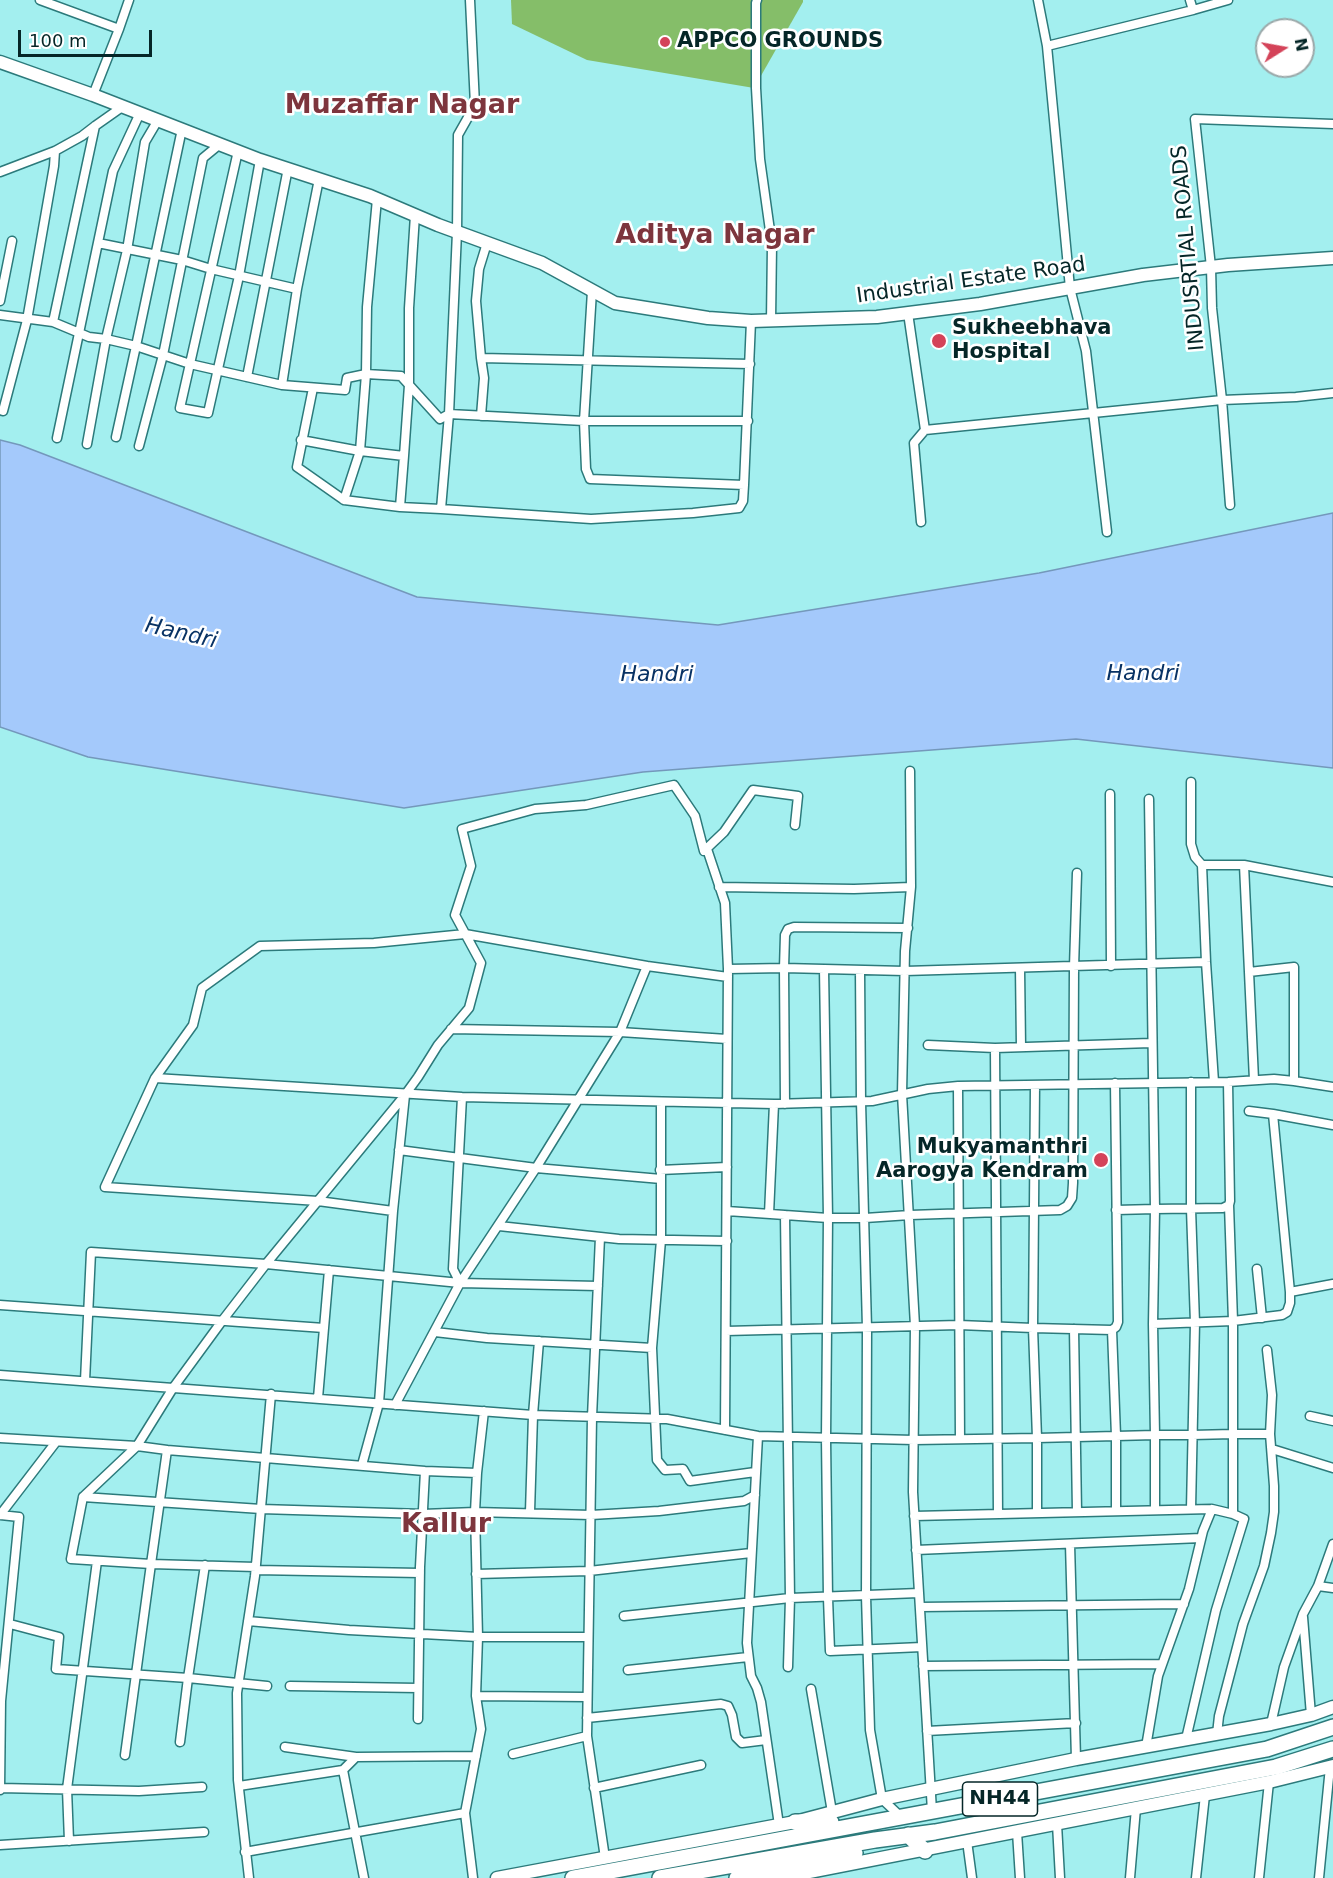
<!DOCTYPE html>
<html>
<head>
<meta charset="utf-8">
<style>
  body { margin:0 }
  #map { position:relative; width:1333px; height:1878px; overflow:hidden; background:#a3efef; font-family:"DejaVu Sans",sans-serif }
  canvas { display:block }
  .north { position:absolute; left:1255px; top:18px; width:60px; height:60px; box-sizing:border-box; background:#fff; border:2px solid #9ba8a9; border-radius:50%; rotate:79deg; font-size:16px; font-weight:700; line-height:24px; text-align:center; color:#052627 }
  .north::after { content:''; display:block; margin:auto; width:21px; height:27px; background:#d44359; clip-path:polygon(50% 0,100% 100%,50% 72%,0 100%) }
  .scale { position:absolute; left:18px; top:30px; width:134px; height:27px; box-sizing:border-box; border:3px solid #052627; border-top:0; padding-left:8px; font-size:18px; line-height:21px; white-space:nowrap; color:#052627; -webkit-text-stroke:4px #fff; paint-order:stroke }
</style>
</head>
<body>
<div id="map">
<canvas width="1333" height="1878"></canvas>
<div class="north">N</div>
<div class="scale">100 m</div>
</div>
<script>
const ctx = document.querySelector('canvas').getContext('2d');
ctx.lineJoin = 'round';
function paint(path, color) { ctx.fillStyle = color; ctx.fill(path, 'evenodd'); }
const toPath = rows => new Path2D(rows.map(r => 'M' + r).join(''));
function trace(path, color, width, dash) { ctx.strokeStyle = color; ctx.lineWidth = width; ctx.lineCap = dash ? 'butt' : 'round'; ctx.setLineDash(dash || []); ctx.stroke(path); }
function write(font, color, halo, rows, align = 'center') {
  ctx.font = font + ' "DejaVu Sans",sans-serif'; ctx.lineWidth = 5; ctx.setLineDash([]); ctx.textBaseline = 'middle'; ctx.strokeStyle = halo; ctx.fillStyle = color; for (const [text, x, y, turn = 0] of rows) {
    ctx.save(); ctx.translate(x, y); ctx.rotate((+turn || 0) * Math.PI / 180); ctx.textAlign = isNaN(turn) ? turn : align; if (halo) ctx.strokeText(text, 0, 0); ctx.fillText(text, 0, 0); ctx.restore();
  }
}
paint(toPath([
  [511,0,803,0,803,2,754,88,587,60,512,24]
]), '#85be69');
const water = toPath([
  [0,440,20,445,417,597,718,625,1039,573,1333,513,1333,768,1076,739,643,772,404,808,88,757,0,727,0,440]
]);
paint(water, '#a4c9fb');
trace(water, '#7498bb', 1.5);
const street = toPath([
  [40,0,119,29,93,95],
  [470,0,475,105,458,135,457,232,449,414,441,509,591,519,693,513,739,508,743,501,744,485],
  [757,0,756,3,756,88,760,159,772,245,771,321],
  [1038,0,1047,46,1193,10],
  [1190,0,1193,10,1228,0],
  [119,29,129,0],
  [1047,46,1070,288,1086,351,1107,532],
  [1333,124,1195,119,1211,267,1212,308,1222,400,1296,397,1333,393],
  [238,151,180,408,208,413,239,276,260,160],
  [0,172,55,151,82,136,95,126,122,107],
  [377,199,367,307,366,374,360,451,404,456,409,385,409,308,415,215],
  [98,243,182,260,211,269,297,289],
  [487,243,479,269,476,301,481,358,750,364],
  [592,291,584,421,748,421],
  [0,301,12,241],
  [908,313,925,430,1222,400,1230,505],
  [0,315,53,322,89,337,106,339,136,346,190,364,282,385,345,390,347,378,366,374,401,376,440,419,449,414,584,421,586,469,590,479,744,485,751,321],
  [53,322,95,126],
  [481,358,484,378,481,416],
  [247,377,288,168],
  [282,385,297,289,319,179],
  [313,388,297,467,344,500],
  [3,411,27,320,54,166,55,151],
  [116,437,136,346,182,129],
  [57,438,113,171,140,113],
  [301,440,360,451,344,500,400,507],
  [87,444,106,339,127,250,145,142,158,120],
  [139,446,163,355,203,158,220,144],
  [404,456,400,507,441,509],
  [921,522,914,443,925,430],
  [910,771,911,887,905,951,902,1094,915,1326,913,1492,932,1811],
  [1191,782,1191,844,1195,857,1202,865],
  [1110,794,1111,966],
  [707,849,725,903,728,969,725,1430],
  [719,887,854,889,911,887],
  [1020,968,1021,1047],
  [728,969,784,968,785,935,788,929,794,927,908,928],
  [824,969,828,1218,826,1438,828,1598,830,1651,922,1647],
  [860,970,861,1102,867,1328,866,1596,870,1730,882,1799,901,1817],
  [1249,972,1244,865,1333,882],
  [451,1029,620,1032,727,1039],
  [928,1045,995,1048,1151,1043],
  [995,1048,998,1514],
  [155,1078,193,1025,202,988,260,946,374,943,465,934,647,966],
  [1254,1080,1249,972,1294,967,1294,1081],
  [1214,1082,1206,962,1202,865,1244,865],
  [1035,1085,1033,1328,1112,1330,1116,1327,1118,1322,1115,1083],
  [958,1086,960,1439],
  [785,1104,784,968,905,971,1206,962],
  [1273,1114,1333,1125],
  [399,1150,536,1168,661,1179],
  [660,1170,727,1167],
  [1229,1205,1233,1321,1282,1315,1287,1312,1290,1303,1290,1292,1273,1114,1249,1111],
  [1116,1210,1155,1209,1149,799],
  [393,1211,318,1201,105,1187,155,1078,462,1097,774,1104,872,1101,928,1089,958,1086,1228,1082,1274,1079,1294,1081,1333,1087],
  [727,1211,828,1218,865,1218,910,1215,1060,1210,1067,1206,1072,1198,1073,1183,1074,967,1077,873],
  [769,1214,774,1104],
  [785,1215,790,1598,788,1667],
  [499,1226,619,1239,727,1241],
  [600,1237,592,1417,587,1736,605,1858],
  [1257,1269,1262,1318],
  [460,1283,453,1269,462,1097],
  [1290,1292,1333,1284],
  [0,1305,324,1328],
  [1153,1324,1155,1209,1223,1208,1229,1205,1230,1201,1228,1082],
  [1074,1329,1077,1512],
  [1112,1330,1116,1436,1116,1511],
  [726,1331,959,1325,1033,1328,1037,1438,1037,1513],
  [435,1332,487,1338,652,1348,657,1460,665,1470,683,1469,690,1481,755,1472],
  [652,1348,661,1240,661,1103],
  [0,1375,533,1415,667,1419,758,1436,914,1440,1037,1438,1116,1436,1155,1435,1192,1435,1233,1434,1233,1321,1153,1324,1155,1435,1155,1510],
  [85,1381,91,1252,266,1264,460,1283,598,1286],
  [318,1398,329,1270],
  [395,1405,460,1283,536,1168,620,1032,647,966,728,977],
  [1310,1416,1333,1421],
  [758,1436,747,1643,751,1676,757,1688,761,1702,779,1825],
  [0,1438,137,1446,167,1450,425,1471,477,1473],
  [1272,1449,1333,1468],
  [167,1450,151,1564,256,1567],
  [362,1465,379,1403,393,1211,405,1095],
  [83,1497,137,1446,173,1388,222,1321,266,1264,405,1095,418,1077,438,1045,469,1008,481,963,455,915,471,866,462,829,535,809,586,805,674,785,695,816,704,851,724,832,753,790,798,796,795,825],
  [1191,1509,1195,1323,1191,1209,1191,1082],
  [530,1512,533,1415,539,1341],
  [1233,1514,1233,1434,1270,1434],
  [0,1515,19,1517,1,1701,0,1790],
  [0,1515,56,1442],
  [914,1516,1212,1509,1233,1514,1244,1519,1216,1610,1186,1739],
  [1070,1544,1076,1759],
  [916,1550,1201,1538],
  [256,1570,420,1573],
  [476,1574,589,1571,751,1553],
  [1318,1586,1333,1588],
  [920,1607,1184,1604],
  [624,1616,790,1598,919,1593],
  [1303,1617,1311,1715],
  [248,1621,349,1630,478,1637,588,1637],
  [10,1624,59,1637,56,1669,188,1678,267,1686],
  [923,1666,1162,1664],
  [628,1670,748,1657],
  [290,1686,418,1688],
  [811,1689,832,1812],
  [476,1696,587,1697],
  [587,1718,721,1704,728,1706,732,1715,736,1737,742,1743,766,1740],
  [418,1719,420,1567,425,1471],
  [1271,1724,1284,1667,1303,1614,1318,1586,1333,1544],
  [927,1731,1076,1723],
  [1217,1734,1219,1716,1235,1655,1243,1624,1264,1566,1271,1533,1274,1512,1274,1486,1270,1434,1272,1395,1267,1350],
  [180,1742,188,1678,205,1565],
  [285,1747,356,1757],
  [1146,1747,1158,1676,1189,1589,1203,1531,1212,1509],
  [513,1754,587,1736],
  [125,1755,151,1564,71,1559,83,1497,261,1509,423,1514,475,1512,591,1515,659,1511,744,1501,755,1495],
  [343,1770,364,1878],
  [239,1786,343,1770,356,1757,476,1756],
  [0,1788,139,1791,202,1787],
  [594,1788,701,1765],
  [1057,1824,1060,1878],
  [1017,1832,1020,1878],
  [69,1841,67,1789,97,1561],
  [967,1841,972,1878],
  [0,1845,204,1832],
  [245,1852,465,1813],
  [249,1878,238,1780,237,1693,255,1576,271,1394],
  [473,1878,465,1813,481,1729,476,1696,478,1637,475,1512,477,1473,484,1411],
  [1130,1878,1136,1808],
  [1196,1878,1205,1795],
  [1259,1878,1269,1782],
  [1319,1878,1330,1767]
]);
const secondary = toPath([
  [0,62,93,95,260,160,370,196,438,225,542,263,615,303,708,318,751,321,877,317,980,304,1143,275,1228,265,1333,258],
  [497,1878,795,1822,882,1799,1076,1759,1271,1724,1311,1715,1333,1707],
  [779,1878,1269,1782,1333,1766]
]);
const highway = toPath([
  [795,1822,831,1822],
  [908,1835,925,1851],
  [573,1878,1267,1749,1333,1727],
  [660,1878,875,1840,935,1832,1276,1767,1333,1749],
  [737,1878,855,1853]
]);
trace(street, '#2c7a7b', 11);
trace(secondary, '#2c7a7b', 15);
trace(highway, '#2c7a7b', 18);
trace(street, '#fff', 8);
trace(secondary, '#fff', 12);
trace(highway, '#fff', 15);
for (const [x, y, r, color] of [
  [665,42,6,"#d44359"],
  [939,341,8,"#d44359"],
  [1101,1160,8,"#d44359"]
]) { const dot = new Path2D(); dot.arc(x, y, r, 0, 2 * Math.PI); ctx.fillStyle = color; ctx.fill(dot); trace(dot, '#fff', 2); }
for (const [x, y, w] of [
  [1000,1799,75]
]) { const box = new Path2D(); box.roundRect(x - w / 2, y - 17, w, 34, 4.5); ctx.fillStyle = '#fff'; ctx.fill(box); trace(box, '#052627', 1.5); }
write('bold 20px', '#052627', null, [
  ["NH44",1000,1799]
]);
write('bold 21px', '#052627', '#fff', [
  ["APPCO GROUNDS",677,42],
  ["Sukheebhava",952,329],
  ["Hospital",952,353],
  ["Mukyamanthri",1088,1148,"right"],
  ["Aarogya Kendram",1088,1172,"right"]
], 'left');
write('21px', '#052627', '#fff', [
  ["INDUSRTIAL ROADS",1189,248,-95],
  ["Industrial Estate Road",971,281,-8]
]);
write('italic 22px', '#083264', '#fff', [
  ["Handri",181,634,13],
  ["Handri",1143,674],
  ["Handri",657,675]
]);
write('bold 27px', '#7d353d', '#fff', [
  ["Muzaffar Nagar",402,106],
  ["Aditya Nagar",715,236],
  ["Kallur",446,1525]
]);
</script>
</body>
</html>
